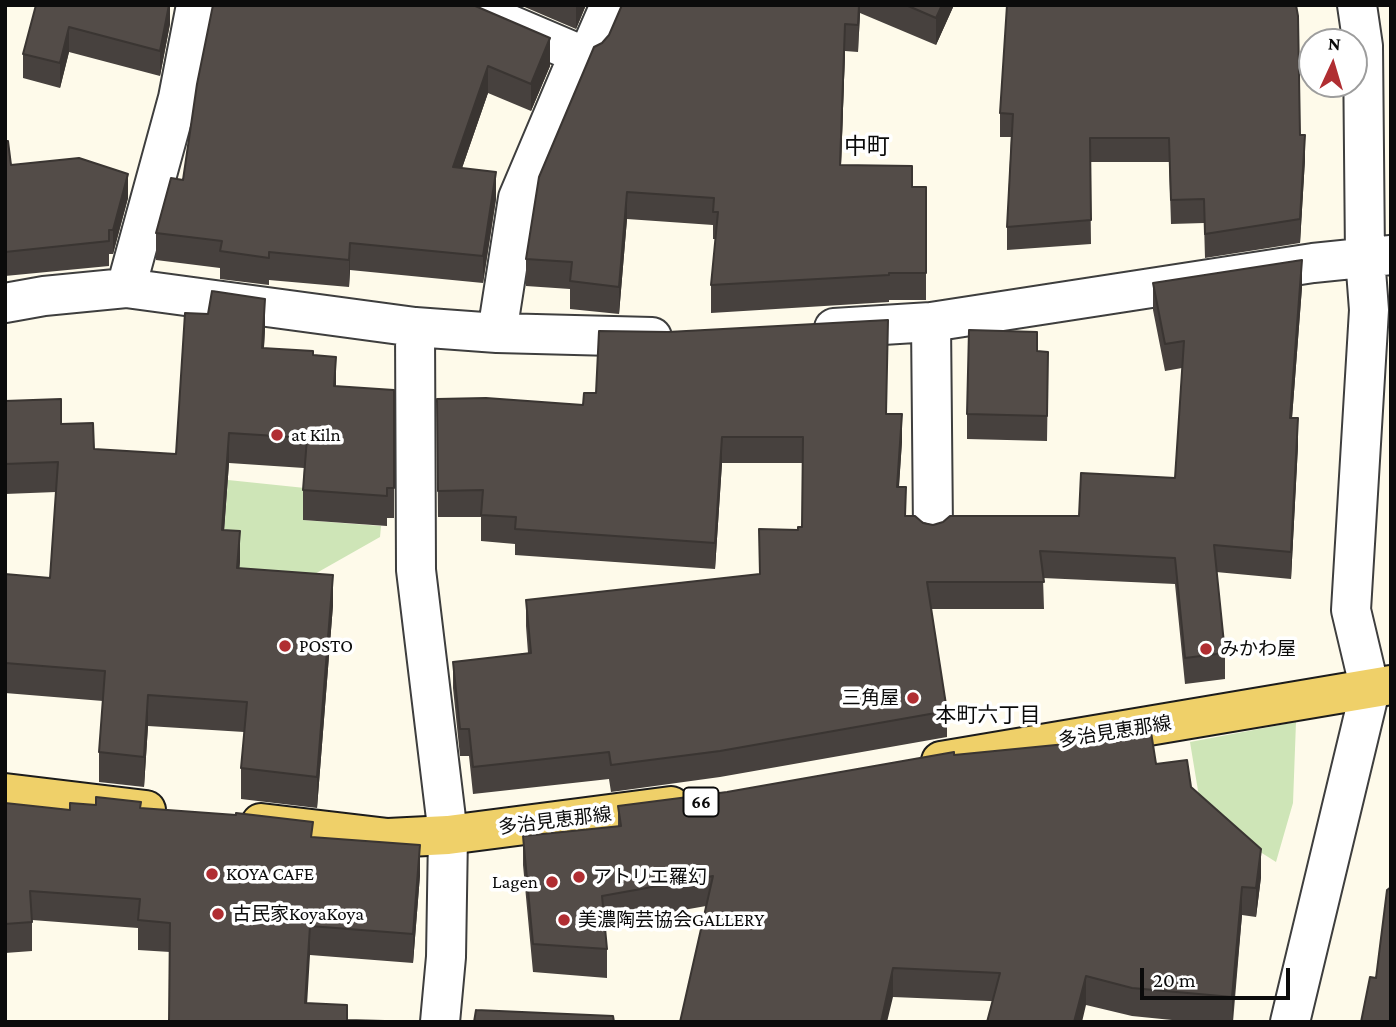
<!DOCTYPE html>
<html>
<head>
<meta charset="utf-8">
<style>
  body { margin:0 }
  #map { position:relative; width:1396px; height:1027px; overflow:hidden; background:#fefaea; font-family:"Crimson Pro",serif }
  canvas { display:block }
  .frame { position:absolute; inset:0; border:7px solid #0b0b0b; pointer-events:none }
  .north { position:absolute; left:1298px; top:28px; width:70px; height:70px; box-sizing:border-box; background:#fff; border:2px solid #9d9d9d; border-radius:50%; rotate:4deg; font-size:19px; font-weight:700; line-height:28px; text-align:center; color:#0b0b0b }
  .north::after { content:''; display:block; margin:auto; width:24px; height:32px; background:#b02e32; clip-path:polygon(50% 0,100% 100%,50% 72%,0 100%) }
  .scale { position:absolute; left:1140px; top:968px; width:150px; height:32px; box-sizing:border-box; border:4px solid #0b0b0b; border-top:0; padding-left:9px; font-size:21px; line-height:24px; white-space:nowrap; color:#0b0b0b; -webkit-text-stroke:5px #fff; paint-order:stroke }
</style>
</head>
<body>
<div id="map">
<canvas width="1396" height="1027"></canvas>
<div class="frame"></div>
<div class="north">N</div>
<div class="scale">20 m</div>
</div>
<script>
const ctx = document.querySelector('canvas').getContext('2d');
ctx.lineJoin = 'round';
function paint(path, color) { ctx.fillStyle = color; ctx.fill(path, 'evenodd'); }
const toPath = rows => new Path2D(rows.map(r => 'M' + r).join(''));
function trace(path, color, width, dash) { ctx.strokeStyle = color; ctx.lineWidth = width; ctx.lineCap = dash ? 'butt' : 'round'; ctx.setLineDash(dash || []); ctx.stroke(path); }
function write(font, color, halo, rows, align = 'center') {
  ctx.font = font + ' "Crimson Pro","Noto Sans JP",serif'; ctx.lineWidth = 7; ctx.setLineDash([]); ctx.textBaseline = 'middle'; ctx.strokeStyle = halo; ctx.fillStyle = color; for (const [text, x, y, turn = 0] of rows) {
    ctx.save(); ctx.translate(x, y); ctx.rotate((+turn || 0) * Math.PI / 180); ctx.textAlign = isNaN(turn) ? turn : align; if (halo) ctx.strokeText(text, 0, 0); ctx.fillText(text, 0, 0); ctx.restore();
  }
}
paint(toPath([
  [228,480,305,488,303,520,381,526,380,537,313,575,237,599,222,560],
  [1296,722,1293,803,1276,862,1202,815,1190,742]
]), '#cee5b7');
const minor = toPath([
  [464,5,579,54,589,53,610,5],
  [126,288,178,98,196,5],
  [5,303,44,296,126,288,415,327,497,333,652,337],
  [931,322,933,530],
  [415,327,416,570,448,835,446,957,440,1022],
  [834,328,931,322,1313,263,1391,255],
  [497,333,518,198,579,54],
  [1290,1022,1370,690,1351,610,1369,310,1365,257,1363,46,1357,5]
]);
const major = toPath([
  [941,761,1391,685],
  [5,793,146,810],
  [261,823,388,838,448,835,671,806]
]);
trace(minor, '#3e3e3e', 42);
trace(major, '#1c1c1c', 42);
trace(minor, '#fff', 38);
trace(major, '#efd069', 38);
paint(toPath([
  [36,5,170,5,170,24,160,76,69,52,60,88,23,78,23,54],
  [213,5,550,66,531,111,488,93,462,168,496,199,483,283,350,270,349,287,269,280,269,285,220,279,220,268,156,260,156,233,183,180],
  [520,5,586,5,576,29],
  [622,5,954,5,936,45,860,13,858,52,845,51,841,166,912,187,926,187,926,300,889,300,889,302,711,313,711,285,716,239,713,239,713,225,627,219,619,314,570,309,570,289,526,286,526,259,602,43,609,35],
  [1000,113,1300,135,1305,159,1300,243,1205,258,1204,223,1171,224,1169,162,1090,162,1091,244,1007,250,1007,227,1011,137,1000,137],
  [5,141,11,165,128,198,113,254,109,254,109,266,5,276],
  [1153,283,1302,287,1292,418,1298,445,1291,579,1216,572,1225,653,1225,679,1185,684,1175,584,1043,578,1044,609,931,609,947,711,947,737,720,777,611,792,609,779,473,794,469,756,460,756,453,688,453,662,528,653,526,626,526,600,760,574,759,529,798,530,802,527,803,463,722,463,715,569,515,555,515,544,481,541,481,517,438,517,437,399,583,405,887,414,902,441,899,487,906,516,933,525,1079,516,1175,478,1182,368,1165,371,1153,310],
  [265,329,264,348,313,355,336,386,394,390,394,518,387,518,387,526,303,520,303,490,304,468,229,463,224,530,240,561,239,569,333,605,317,808,241,799,241,768,244,732,148,726,144,787,99,782,99,752,103,701,5,693,5,574,50,578,56,492,5,494,5,401,61,424,94,449,176,454],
  [1037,351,1048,376,1047,441,967,439,967,414],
  [954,755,1156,764,1191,787,1261,877,1256,917,1242,915,1233,1022,1192,1022,1132,1016,1086,1005,893,997,706,906,604,924,607,949,607,978,533,972,523,865,523,836,618,827,618,806,727,792],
  [5,803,70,810,96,805,141,808,313,837,420,875,413,963,310,955,169,1022,170,952,138,950,138,928,32,920,32,951,5,953]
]), '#47413e');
paint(toPath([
  [169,5,170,5,170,24,160,76,160,51],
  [576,5,586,5,576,29],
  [859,5,860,5,860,13,858,52],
  [942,5,954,5,936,45,936,18],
  [845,24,845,51,840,193,840,165],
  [69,27,69,52,60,88,60,63],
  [550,38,550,66,531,111,531,84],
  [488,66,488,93,453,194,453,167],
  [1305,135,1305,159,1300,243,1300,219],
  [496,172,496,199,483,283,483,256],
  [128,174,128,198,113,254,113,230],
  [627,192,627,219,619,314,619,287],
  [350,243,350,270,349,287,349,260],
  [1302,260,1302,287,1290,444,1290,418],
  [265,299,265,329,262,378,262,348],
  [336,357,336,387,334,386],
  [902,414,902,441,897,513,897,487],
  [1298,418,1298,445,1291,579,1291,552],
  [229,433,229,463,222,560,222,530],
  [722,437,722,463,715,569,715,543],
  [240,531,240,561,237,599,237,568],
  [333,575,333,605,317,808,317,777],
  [148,695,148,726,144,787,144,757],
  [420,845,420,875,413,963,413,934],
  [1261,849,1261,877,1256,917,1256,888],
  [1242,887,1242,915,1232,1022,1232,997],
  [310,926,310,955,306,1022,305,1003],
  [893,968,893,997,887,1022,881,1022],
  [1086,976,1086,1005,1082,1022,1074,1022]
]), '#3a3532');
const building = toPath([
  [36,5,169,5,160,51,69,27,60,63,23,54,36,5],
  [213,5,473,5,550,38,531,84,488,66,453,167,496,172,483,256,350,243,349,260,269,252,269,258,220,251,222,241,156,233,171,178,183,180,197,84,213,5],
  [622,5,859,5,858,25,845,24,840,165,912,166,912,187,926,187,926,273,889,273,889,275,711,285,718,212,713,212,714,198,627,192,619,287,570,281,572,262,526,259,539,177,594,47,602,43,609,35,622,5],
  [906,5,942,5,936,18,906,5],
  [1007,5,1296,5,1298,16,1300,135,1305,135,1300,219,1205,234,1204,199,1171,200,1169,138,1090,138,1091,220,1007,227,1013,114,1000,113,1007,5],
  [5,141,8,141,11,165,79,158,128,174,113,230,109,230,109,241,5,252,5,141],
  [1302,260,1290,418,1298,418,1291,552,1214,545,1225,653,1185,658,1175,558,1040,551,1044,582,927,582,947,711,720,751,611,765,609,752,473,767,469,729,460,729,453,662,531,653,526,600,760,574,759,529,798,530,798,527,802,527,803,437,722,437,715,543,515,529,516,517,481,515,483,490,438,491,437,399,486,398,583,405,584,393,596,393,599,331,668,332,888,320,886,414,902,414,897,487,906,487,905,516,915,516,923,523,933,525,943,522,950,516,1079,516,1081,473,1175,478,1184,341,1165,344,1153,283,1302,260],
  [212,291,265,299,262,348,313,351,313,355,336,357,334,386,394,390,394,488,387,488,387,496,303,490,307,438,229,433,222,530,240,531,237,568,333,575,317,777,241,768,247,702,148,695,144,757,99,752,105,671,5,663,5,574,50,578,58,462,5,464,5,401,61,399,61,424,93,423,94,449,176,454,185,313,208,314,212,291],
  [969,330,1037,332,1037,351,1048,352,1047,416,967,414,969,330],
  [1151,732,1156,764,1187,760,1191,787,1261,849,1256,888,1242,887,1232,997,1132,988,1086,976,1074,1022,987,1022,1000,973,893,968,881,1022,680,1022,713,876,602,896,607,949,533,944,523,836,621,826,618,806,727,792,954,752,954,755,1066,744,1151,732],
  [96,797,141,802,140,808,236,815,236,813,313,822,311,837,420,845,413,934,310,926,305,1003,347,1005,347,1020,422,1022,169,1022,170,923,138,920,140,899,30,891,32,922,5,924,5,803,70,810,70,803,96,805,96,797],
  [1391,887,1391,1022,1361,1022,1370,977,1376,978,1387,890,1391,887],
  [476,1010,613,1016,614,1022,474,1022,476,1010]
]);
paint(building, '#534c48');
trace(building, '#3a3532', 2);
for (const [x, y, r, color] of [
  [277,435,7,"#b02e32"],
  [285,646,7,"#b02e32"],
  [1206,649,7,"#b02e32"],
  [913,698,7,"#b02e32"],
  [212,874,7,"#b02e32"],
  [579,877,7,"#b02e32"],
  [552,882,7,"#b02e32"],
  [218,914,7,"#b02e32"],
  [564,920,7,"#b02e32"]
]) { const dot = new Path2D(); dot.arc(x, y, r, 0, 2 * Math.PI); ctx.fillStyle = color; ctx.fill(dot); trace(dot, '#fff', 2.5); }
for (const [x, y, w] of [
  [701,802,35]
]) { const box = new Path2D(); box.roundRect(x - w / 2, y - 14.5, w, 29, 5); ctx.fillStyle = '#fff'; ctx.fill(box); trace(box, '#0b0b0b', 2); }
write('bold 18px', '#0b0b0b', null, [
  ["66",701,802]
]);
write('19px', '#0b0b0b', '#fff', [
  ["at Kiln",291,435],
  ["POSTO",299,646],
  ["みかわ屋",1220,649],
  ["三角屋",899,698,"right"],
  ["KOYA CAFE",226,874],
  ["アトリエ羅幻",593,877],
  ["Lagen",538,882,"right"],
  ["古民家KoyaKoya",232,914],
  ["美濃陶芸協会GALLERY",578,920]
], 'left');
write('19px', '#0b0b0b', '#fff', [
  ["多治見恵那線",1115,732,-9],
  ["多治見恵那線",555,821,-7]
]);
write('21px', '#0b0b0b', '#fff', [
  ["本町六丁目",988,716]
]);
write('23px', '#0b0b0b', '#fff', [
  ["中町",867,147]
]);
</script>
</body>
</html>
